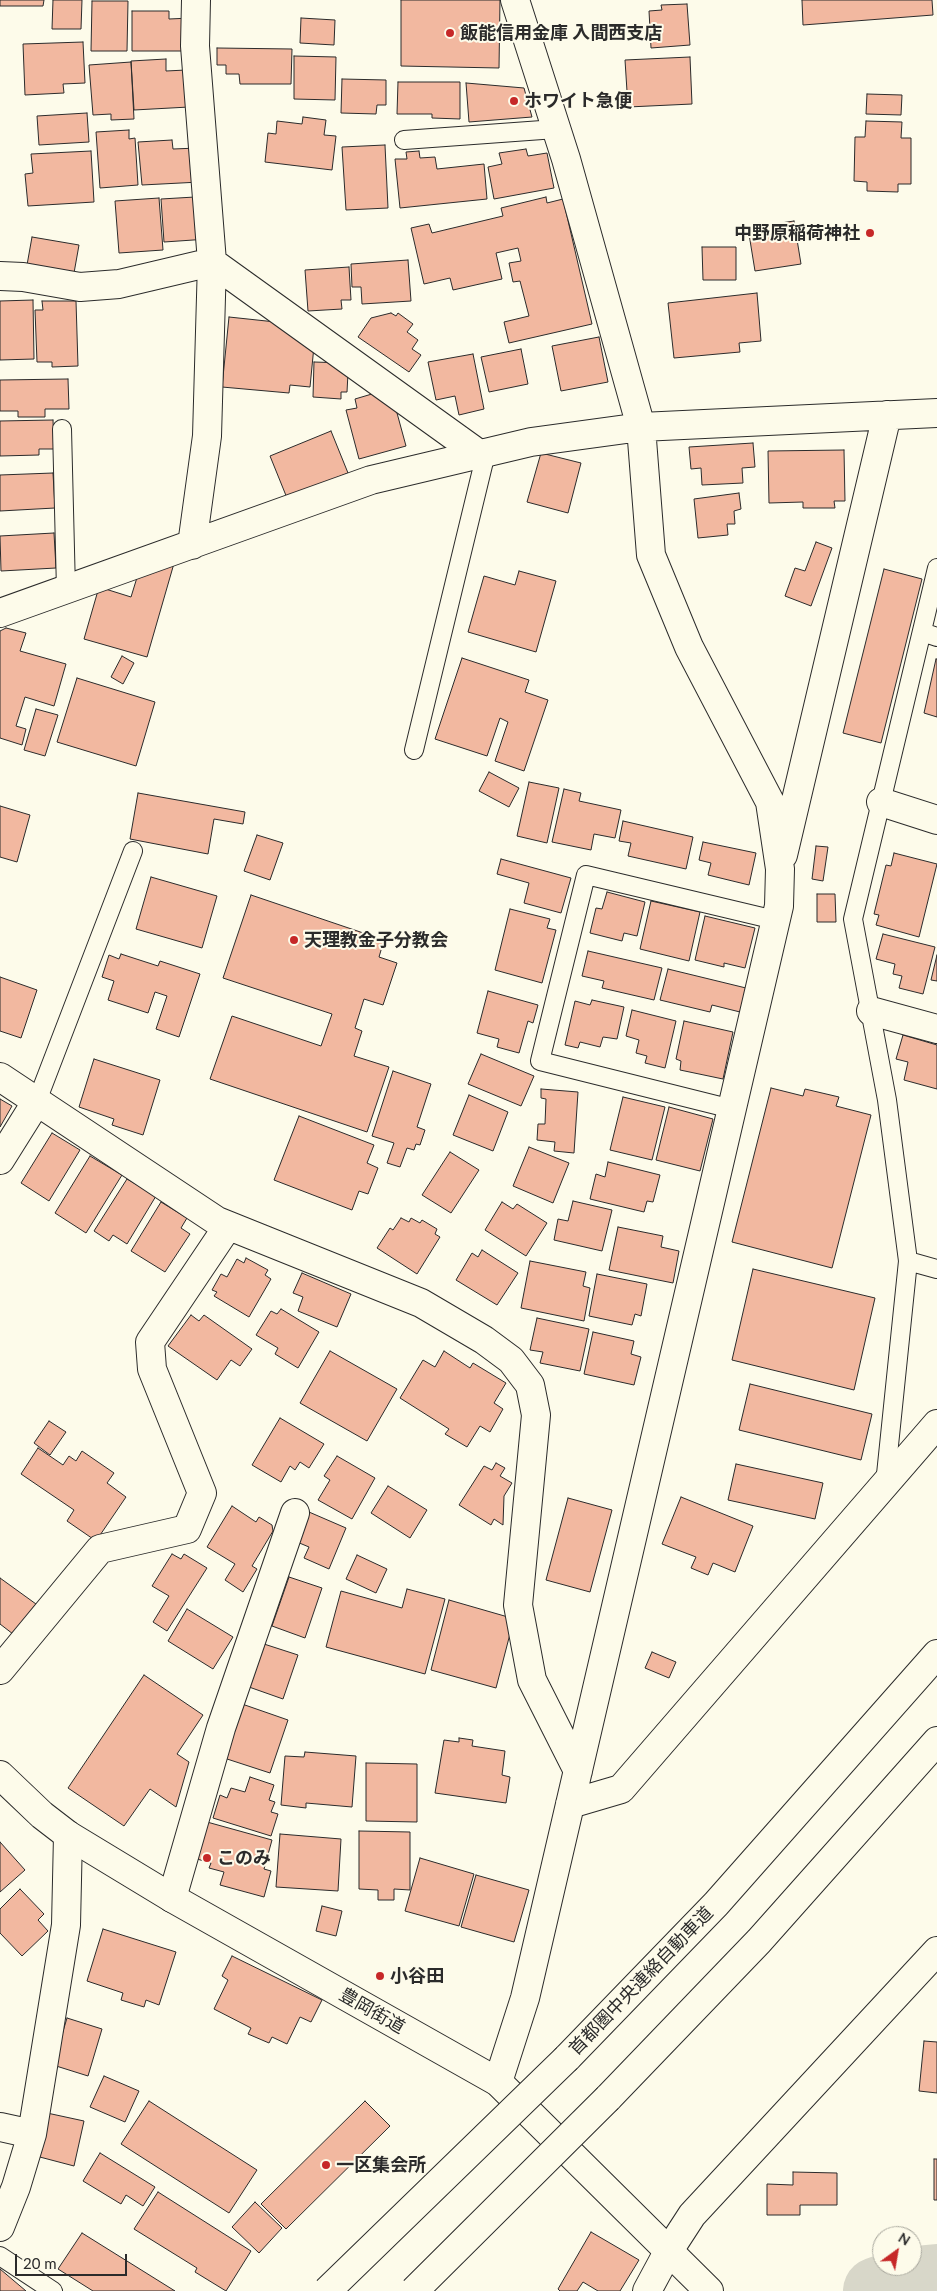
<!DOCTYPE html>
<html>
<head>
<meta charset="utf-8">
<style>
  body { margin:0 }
  #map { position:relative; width:937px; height:2291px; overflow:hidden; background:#fdfbea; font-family:Lato,sans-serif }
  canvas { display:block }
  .north { position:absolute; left:872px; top:2226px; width:50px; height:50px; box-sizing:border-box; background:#fdfbea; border:1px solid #a9a89e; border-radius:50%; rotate:32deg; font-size:14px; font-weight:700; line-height:20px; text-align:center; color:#2b2b2b }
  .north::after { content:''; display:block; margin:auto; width:18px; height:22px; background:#c62828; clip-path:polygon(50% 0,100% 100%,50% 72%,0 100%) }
  .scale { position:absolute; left:15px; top:2254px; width:112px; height:22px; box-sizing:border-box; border:2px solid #2b2b2b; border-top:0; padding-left:6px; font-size:15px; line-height:18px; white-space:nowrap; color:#2b2b2b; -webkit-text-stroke:4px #fdfbea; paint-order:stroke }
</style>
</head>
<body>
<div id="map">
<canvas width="937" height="2291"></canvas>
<div class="north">N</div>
<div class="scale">20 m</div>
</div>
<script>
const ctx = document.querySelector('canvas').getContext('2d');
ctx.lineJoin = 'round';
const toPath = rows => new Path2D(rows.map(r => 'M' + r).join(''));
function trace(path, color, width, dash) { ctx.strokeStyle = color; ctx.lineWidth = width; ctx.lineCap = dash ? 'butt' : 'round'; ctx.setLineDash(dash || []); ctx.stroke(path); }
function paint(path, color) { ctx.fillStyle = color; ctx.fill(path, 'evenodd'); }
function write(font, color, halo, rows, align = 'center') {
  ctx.font = font + ' Lato,"Noto Sans JP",sans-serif'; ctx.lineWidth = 4; ctx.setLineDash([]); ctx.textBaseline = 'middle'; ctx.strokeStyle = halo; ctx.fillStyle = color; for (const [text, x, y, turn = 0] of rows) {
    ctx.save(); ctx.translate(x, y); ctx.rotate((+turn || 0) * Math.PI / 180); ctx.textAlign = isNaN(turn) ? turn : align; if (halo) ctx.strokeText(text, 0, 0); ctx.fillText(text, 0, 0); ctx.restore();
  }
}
trace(toPath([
  [877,2291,905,2281,937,2278]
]), '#d8d7c9', 68);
const building = toPath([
  [0,0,44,0,43,6,0,6,0,0],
  [53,0,82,0,81,29,52,29,53,0],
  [401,0,500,0,499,68,401,66,401,0],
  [802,0,932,0,933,15,803,25,802,0],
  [92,1,128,1,127,51,91,51,92,1],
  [687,4,690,45,651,48,649,11,662,10,661,5,687,4],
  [132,11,169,11,169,19,191,18,192,51,132,51,132,11],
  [301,18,335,20,334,45,300,43,301,18],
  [83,42,85,83,63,84,64,93,25,95,23,44,83,42],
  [217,48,292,49,291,84,240,84,239,74,226,74,226,65,217,65,217,48],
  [294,56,336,57,335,100,294,99,294,56],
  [690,57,692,104,628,107,625,60,690,57],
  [166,59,166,71,186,70,189,107,134,110,131,61,166,59],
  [131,62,134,119,111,120,111,114,93,115,89,65,131,62],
  [342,79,386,80,386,105,377,105,376,114,341,113,342,79],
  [398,82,460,82,460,119,432,118,432,114,397,114,398,82],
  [466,83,524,88,532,117,469,122,466,83],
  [867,94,902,95,901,115,866,114,867,94],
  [87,113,89,142,39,145,37,116,87,113],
  [303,117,326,120,324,135,336,136,332,170,265,162,268,133,276,134,277,121,302,124,303,117],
  [866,121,902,122,901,138,911,138,911,184,898,184,898,192,867,191,867,182,854,181,855,137,865,137,866,121],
  [129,130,129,139,135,138,138,185,100,188,96,132,129,130],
  [172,140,173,149,198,148,200,182,142,185,138,142,172,140],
  [385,145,388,208,346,210,342,147,385,145],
  [526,149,528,156,547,153,554,188,494,199,488,167,502,164,499,153,526,149],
  [91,151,94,202,28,206,25,174,33,173,31,154,91,151],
  [419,151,420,158,435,157,437,169,484,164,487,199,400,208,395,159,407,159,406,152,419,151],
  [195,197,208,239,164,242,161,199,195,197],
  [546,197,547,203,563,199,592,324,509,343,504,322,529,316,520,281,513,282,509,263,521,261,518,248,496,253,502,279,453,290,450,278,424,284,411,228,429,224,432,233,503,216,501,208,546,197],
  [159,198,163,250,119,253,115,201,159,198],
  [794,221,801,264,755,271,748,228,794,221],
  [32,237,79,245,74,273,27,265,32,237],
  [702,247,736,247,736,280,703,280,702,247],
  [408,260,411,301,362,304,361,287,352,287,351,264,408,260],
  [349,267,351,300,341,300,342,309,308,311,305,270,349,267],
  [757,293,761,341,739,343,740,352,674,358,668,303,757,293],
  [33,300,34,359,0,360,0,301,33,300],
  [42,301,76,301,78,366,52,367,52,362,37,362,35,310,43,310,42,301],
  [391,313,396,316,398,313,413,324,407,332,418,340,412,349,421,355,409,372,358,337,371,318,391,313],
  [229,317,285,323,314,346,310,387,290,385,289,393,222,387,229,317],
  [599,337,608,382,561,391,552,346,599,337],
  [521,349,528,384,489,392,481,357,521,349],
  [473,354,484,409,459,415,455,396,436,400,428,362,473,354],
  [314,362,345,363,348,373,347,392,341,392,341,399,313,397,314,362],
  [68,379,69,409,45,409,45,417,18,417,18,411,0,411,0,380,68,379],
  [382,391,385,404,394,402,406,446,359,459,346,410,357,408,355,399,382,391],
  [53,420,54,449,39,449,39,455,0,456,0,421,53,420],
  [331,431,348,473,287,498,270,456,331,431],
  [753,443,755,467,742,468,743,483,702,485,701,468,691,469,689,447,753,443],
  [844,450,845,501,834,501,835,508,803,508,803,502,769,503,768,451,844,450],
  [541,453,581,463,568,513,527,502,541,453],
  [53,473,55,508,0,511,0,475,53,473],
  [739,493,741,509,734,511,735,524,727,524,728,535,698,538,694,499,739,493],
  [54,533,56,568,1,571,0,536,54,533],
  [816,542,832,548,811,606,785,596,795,568,805,571,816,542],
  [175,560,147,657,84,639,99,587,131,597,139,571,175,560],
  [884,569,922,579,881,743,843,733,884,569],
  [519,571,556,581,536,652,468,632,484,576,515,585,519,571],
  [6,628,26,633,20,651,66,664,54,706,25,697,16,726,26,729,22,745,0,738,0,631,6,628],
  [122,656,134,663,123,684,111,677,122,656],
  [462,658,529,680,525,692,548,700,524,771,495,761,508,722,500,718,487,756,435,739,462,658],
  [936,659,937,659,937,717,924,713,936,659],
  [77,678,155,702,136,766,57,742,77,678],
  [36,709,58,715,45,756,24,750,36,709],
  [489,772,519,788,509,807,479,791,489,772],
  [529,782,559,788,547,843,517,836,529,782],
  [564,789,581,793,579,801,621,810,615,838,594,834,591,850,552,842,564,789],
  [138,793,245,812,243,824,214,819,208,854,130,839,138,793],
  [0,806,30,815,17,862,0,857,0,806],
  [623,821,693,837,686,869,628,856,631,843,619,841,623,821],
  [257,835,283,843,270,880,244,871,257,835],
  [703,842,756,853,749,885,708,875,711,863,699,860,703,842],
  [816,846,828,847,823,881,812,879,816,846],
  [894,853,937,864,919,937,876,925,879,915,874,914,886,865,891,866,894,853],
  [501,859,571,878,561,913,524,903,529,883,497,874,501,859],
  [151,877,217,896,202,948,136,929,151,877],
  [607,892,645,902,637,936,624,933,622,941,590,933,596,908,602,909,607,892],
  [817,894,835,894,836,922,817,922,817,894],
  [251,895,384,940,379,957,397,963,383,1005,364,999,355,1028,362,1031,354,1056,389,1067,367,1132,210,1079,232,1016,321,1046,332,1014,223,978,251,895],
  [651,901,700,912,689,961,640,949,651,901],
  [510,909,550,919,547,928,556,930,542,983,495,970,510,909],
  [705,916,755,928,745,968,724,963,724,967,695,960,705,916],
  [883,934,935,947,923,994,899,988,902,976,893,974,895,964,876,959,883,934],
  [588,951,662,968,654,1000,602,988,604,981,582,976,588,951],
  [121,954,158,966,160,961,200,974,179,1037,156,1029,167,996,155,992,148,1013,108,1000,114,981,102,977,109,955,119,959,121,954],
  [937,955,937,981,931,980,937,955],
  [668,969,746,988,740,1012,712,1005,710,1012,660,1000,668,969],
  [0,977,37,990,21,1038,0,1031,0,977],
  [488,991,538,1005,533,1023,528,1021,519,1053,497,1047,499,1039,477,1033,488,991],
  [592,1000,624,1007,617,1039,603,1037,600,1047,580,1042,578,1048,565,1045,575,1001,590,1005,592,1000],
  [632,1010,676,1021,665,1068,645,1063,647,1056,636,1053,639,1040,626,1036,632,1010],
  [684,1021,733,1032,723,1079,680,1070,681,1061,676,1059,684,1021],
  [903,1035,937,1045,937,1089,904,1080,908,1062,896,1059,903,1035],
  [481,1054,534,1076,521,1106,468,1084,481,1054],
  [94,1059,160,1080,143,1135,112,1125,114,1119,79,1107,94,1059],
  [393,1071,431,1084,417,1127,425,1130,420,1145,416,1144,414,1150,407,1148,400,1167,387,1163,394,1143,372,1136,393,1071],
  [771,1088,803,1096,805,1089,839,1097,836,1106,871,1115,832,1268,732,1242,771,1088],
  [541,1089,578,1092,574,1153,554,1151,555,1142,537,1140,538,1124,545,1124,546,1099,541,1098,541,1089],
  [469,1095,508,1112,493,1151,453,1135,469,1095],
  [623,1097,665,1107,652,1160,610,1150,623,1097],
  [0,1099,12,1106,0,1127,0,1099],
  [669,1107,713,1119,700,1171,656,1160,669,1107],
  [299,1116,374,1145,367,1163,378,1168,368,1194,359,1191,352,1210,274,1180,299,1116],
  [52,1133,80,1150,49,1201,21,1183,52,1133],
  [529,1147,569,1163,553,1203,513,1186,529,1147],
  [450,1152,479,1170,451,1213,422,1195,450,1152],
  [90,1156,122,1175,86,1233,55,1213,90,1156],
  [608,1162,660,1175,653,1202,647,1201,644,1212,590,1199,596,1174,605,1177,608,1162],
  [127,1179,156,1196,127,1244,113,1235,109,1241,94,1231,127,1179],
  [573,1201,612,1210,602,1251,554,1240,558,1219,568,1221,573,1201],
  [161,1202,187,1218,181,1228,190,1234,165,1272,131,1251,161,1202],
  [502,1202,513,1209,517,1204,547,1223,526,1256,485,1230,502,1202],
  [401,1218,409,1222,411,1218,420,1223,422,1220,437,1229,435,1234,440,1237,417,1274,377,1248,390,1228,393,1230,401,1218],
  [618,1227,663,1236,661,1247,679,1251,673,1283,609,1270,618,1227],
  [482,1250,518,1273,497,1305,456,1280,472,1253,478,1257,482,1250],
  [246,1258,268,1270,265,1275,271,1279,249,1317,214,1296,217,1292,212,1290,221,1274,227,1277,237,1259,244,1263,246,1258],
  [530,1261,586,1272,583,1286,590,1288,584,1321,521,1308,530,1261],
  [753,1269,875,1298,854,1390,732,1360,753,1269],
  [302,1273,351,1294,337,1327,298,1311,303,1297,293,1293,302,1273],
  [597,1274,647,1284,641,1316,635,1314,632,1325,589,1316,597,1274],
  [281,1309,319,1332,298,1368,275,1354,278,1348,256,1335,271,1311,277,1314,281,1309],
  [191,1315,199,1321,204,1315,252,1349,240,1366,231,1360,217,1380,168,1346,191,1315],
  [537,1318,589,1329,580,1371,540,1363,543,1352,530,1350,537,1318],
  [593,1332,634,1341,631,1354,641,1357,634,1385,584,1374,593,1332],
  [330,1351,397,1389,367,1441,300,1403,330,1351],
  [444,1351,470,1368,473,1363,506,1383,494,1403,503,1409,490,1432,480,1426,467,1447,445,1434,449,1429,400,1398,423,1360,435,1367,444,1351],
  [750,1384,872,1414,861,1460,739,1430,750,1384],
  [280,1418,324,1444,309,1468,300,1462,295,1470,290,1466,281,1482,252,1465,280,1418],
  [49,1421,66,1432,50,1455,34,1443,49,1421],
  [38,1448,63,1465,69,1456,76,1461,82,1451,114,1473,107,1483,126,1497,96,1541,67,1521,74,1510,21,1474,38,1448],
  [337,1456,375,1478,352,1519,318,1500,330,1480,324,1476,337,1456],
  [496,1463,505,1468,500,1476,512,1483,504,1496,503,1525,494,1519,491,1525,459,1505,484,1466,492,1470,496,1463],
  [736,1464,823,1483,815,1519,728,1500,736,1464],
  [388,1486,427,1510,410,1538,371,1513,388,1486],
  [681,1497,753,1526,735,1572,713,1563,708,1575,691,1568,696,1557,662,1544,681,1497],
  [568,1498,612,1510,590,1592,546,1580,568,1498],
  [232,1506,256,1522,259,1517,272,1525,273,1531,252,1566,257,1569,243,1592,225,1580,235,1564,207,1547,232,1506],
  [309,1512,346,1528,329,1569,304,1558,309,1547,297,1542,309,1512],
  [172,1554,181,1559,184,1554,207,1568,167,1631,153,1622,169,1596,152,1586,172,1554],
  [357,1555,387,1569,376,1593,346,1579,357,1555],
  [289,1577,322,1588,305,1638,272,1626,289,1577],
  [0,1578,36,1604,13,1634,0,1624,0,1578],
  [407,1589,445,1599,425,1674,326,1647,341,1591,402,1608,407,1589],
  [449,1600,508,1617,511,1630,496,1688,431,1670,449,1600],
  [187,1609,233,1637,213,1669,168,1641,187,1609],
  [264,1644,298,1655,283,1699,249,1687,264,1644],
  [652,1652,676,1662,669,1678,645,1668,652,1652],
  [144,1675,203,1715,177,1754,189,1762,176,1807,150,1789,124,1826,68,1788,144,1675],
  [242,1704,288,1720,270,1773,224,1758,242,1704],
  [459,1738,473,1740,472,1746,505,1751,502,1775,510,1777,506,1803,435,1793,444,1740,459,1742,459,1738],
  [305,1752,356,1756,352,1807,306,1803,306,1808,281,1805,285,1756,304,1757,305,1752],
  [366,1763,417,1764,417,1822,366,1821,366,1763],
  [250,1777,274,1785,269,1800,275,1802,271,1812,278,1814,271,1836,213,1818,220,1795,227,1798,231,1788,245,1792,250,1777],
  [207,1822,272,1840,264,1869,271,1871,264,1897,220,1885,224,1872,209,1868,211,1863,197,1859,207,1822],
  [359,1831,410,1832,410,1890,394,1889,394,1900,378,1900,378,1890,359,1889,359,1831],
  [280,1834,341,1839,338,1891,276,1887,280,1834],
  [0,1842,25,1870,0,1892,0,1842],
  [420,1858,474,1874,459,1926,405,1911,420,1858],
  [476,1875,529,1890,514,1942,461,1927,476,1875],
  [20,1889,44,1914,38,1920,48,1931,22,1956,0,1933,0,1909,20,1889],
  [322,1906,342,1911,336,1936,316,1931,322,1906],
  [103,1929,176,1952,159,2005,146,2000,144,2007,121,2000,123,1993,87,1981,103,1929],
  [232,1956,322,2000,311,2022,300,2017,287,2044,272,2037,269,2043,248,2034,251,2028,214,2009,228,1980,222,1976,232,1956],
  [67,2018,102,2029,88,2076,53,2065,67,2018],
  [924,2041,937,2042,937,2093,919,2091,924,2041],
  [104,2076,139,2091,125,2122,90,2107,104,2076],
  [149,2101,257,2170,229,2213,121,2144,149,2101],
  [365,2101,390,2126,286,2229,261,2204,365,2101],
  [47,2113,84,2121,74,2166,36,2156,47,2113],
  [100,2153,155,2187,143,2206,126,2195,121,2204,83,2181,100,2153],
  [934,2159,937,2159,937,2200,934,2200,934,2159],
  [793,2172,837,2173,837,2205,800,2205,800,2215,767,2215,767,2184,793,2185,793,2172],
  [158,2192,251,2251,226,2291,195,2272,197,2268,134,2229,158,2192],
  [255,2202,282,2228,259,2253,232,2227,255,2202],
  [591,2232,639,2260,620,2291,598,2291,583,2282,577,2291,560,2291,558,2289,591,2232],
  [82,2233,175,2291,93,2291,58,2269,82,2233],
  [0,2269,26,2291,0,2291,0,2269]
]);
paint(building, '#f2b8a0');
trace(building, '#2b2b2b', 1);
const service = toPath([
  [404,140,556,129],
  [62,429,66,590],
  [922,632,937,637],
  [414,750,486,453],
  [37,1101,133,851],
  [732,1109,540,1061,586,875,775,920],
  [908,1261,937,1269],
  [885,1484,908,1261,887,1100,853,919,937,568],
  [0,2256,53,2291]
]);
const minor = toPath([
  [0,276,23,277,80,287,119,284,212,262,479,454],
  [192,545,207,436,212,262,195,46,196,0],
  [0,613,371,480,531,442,641,427,937,413],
  [881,802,937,820],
  [783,855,887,415],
  [871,1011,937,1029],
  [0,1077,217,1221,421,1303,484,1340,511,1360,530,1385,536,1415,518,1605,532,1680,578,1771],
  [0,1160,37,1101],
  [0,1670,100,1549,187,1529,202,1493,152,1369,150,1342,228,1226],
  [570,1804,621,1789,937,1424],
  [172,1898,221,1728,295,1513],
  [498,2082,525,1998,779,906,780,869,770,802,689,647,651,555,641,427],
  [0,2127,32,2134],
  [0,2227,16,2187,32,2134,66,1925,68,1835],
  [647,2291,668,2252,692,2215,937,1951]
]);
const tertiary = toPath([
  [515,0,566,159,641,427]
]);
const primary = toPath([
  [0,1775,42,1815,68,1835,172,1898,498,2082,709,2291]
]);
const motorway = toPath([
  [567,2058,716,1904,937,1654],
  [608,2098,759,1941,937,1741]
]);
trace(service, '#2b2b2b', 20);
trace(minor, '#2b2b2b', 30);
trace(tertiary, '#2b2b2b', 30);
trace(primary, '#2b2b2b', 30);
trace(motorway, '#2b2b2b', 30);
trace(service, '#fdfbea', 18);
trace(minor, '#fdfbea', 28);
trace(tertiary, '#fdfbea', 28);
trace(primary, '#fdfbea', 28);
trace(motorway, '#fdfbea', 28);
const motorwayBridge = toPath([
  [327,2291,567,2058],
  [414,2291,608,2098]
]);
trace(motorwayBridge, '#2b2b2b', 30, []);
trace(motorwayBridge, '#fdfbea', 28);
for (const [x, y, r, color] of [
  [450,33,5,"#c62828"],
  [514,101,5,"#c62828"],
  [870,233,5,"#c62828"],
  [294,940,5,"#c62828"],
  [207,1858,5,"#c62828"],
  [380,1976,5,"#c62828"],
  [326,2165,5,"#c62828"]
]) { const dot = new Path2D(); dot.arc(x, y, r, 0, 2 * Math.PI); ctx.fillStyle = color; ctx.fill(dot); trace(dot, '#fdfbea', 2); }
write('bold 18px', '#2b2b2b', '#fdfbea', [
  ["飯能信用金庫 入間西支店",460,33],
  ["ホワイト急便",524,101],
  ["中野原稲荷神社",860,233,"right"],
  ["天理教金子分教会",304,940],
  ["このみ",217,1858],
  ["小谷田",390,1976],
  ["一区集会所",336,2165]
], 'left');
write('18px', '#2b2b2b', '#fdfbea', [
  ["首都圏中央連絡自動車道",641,1981,-46],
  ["豊岡街道",372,2011,30]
]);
</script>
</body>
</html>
